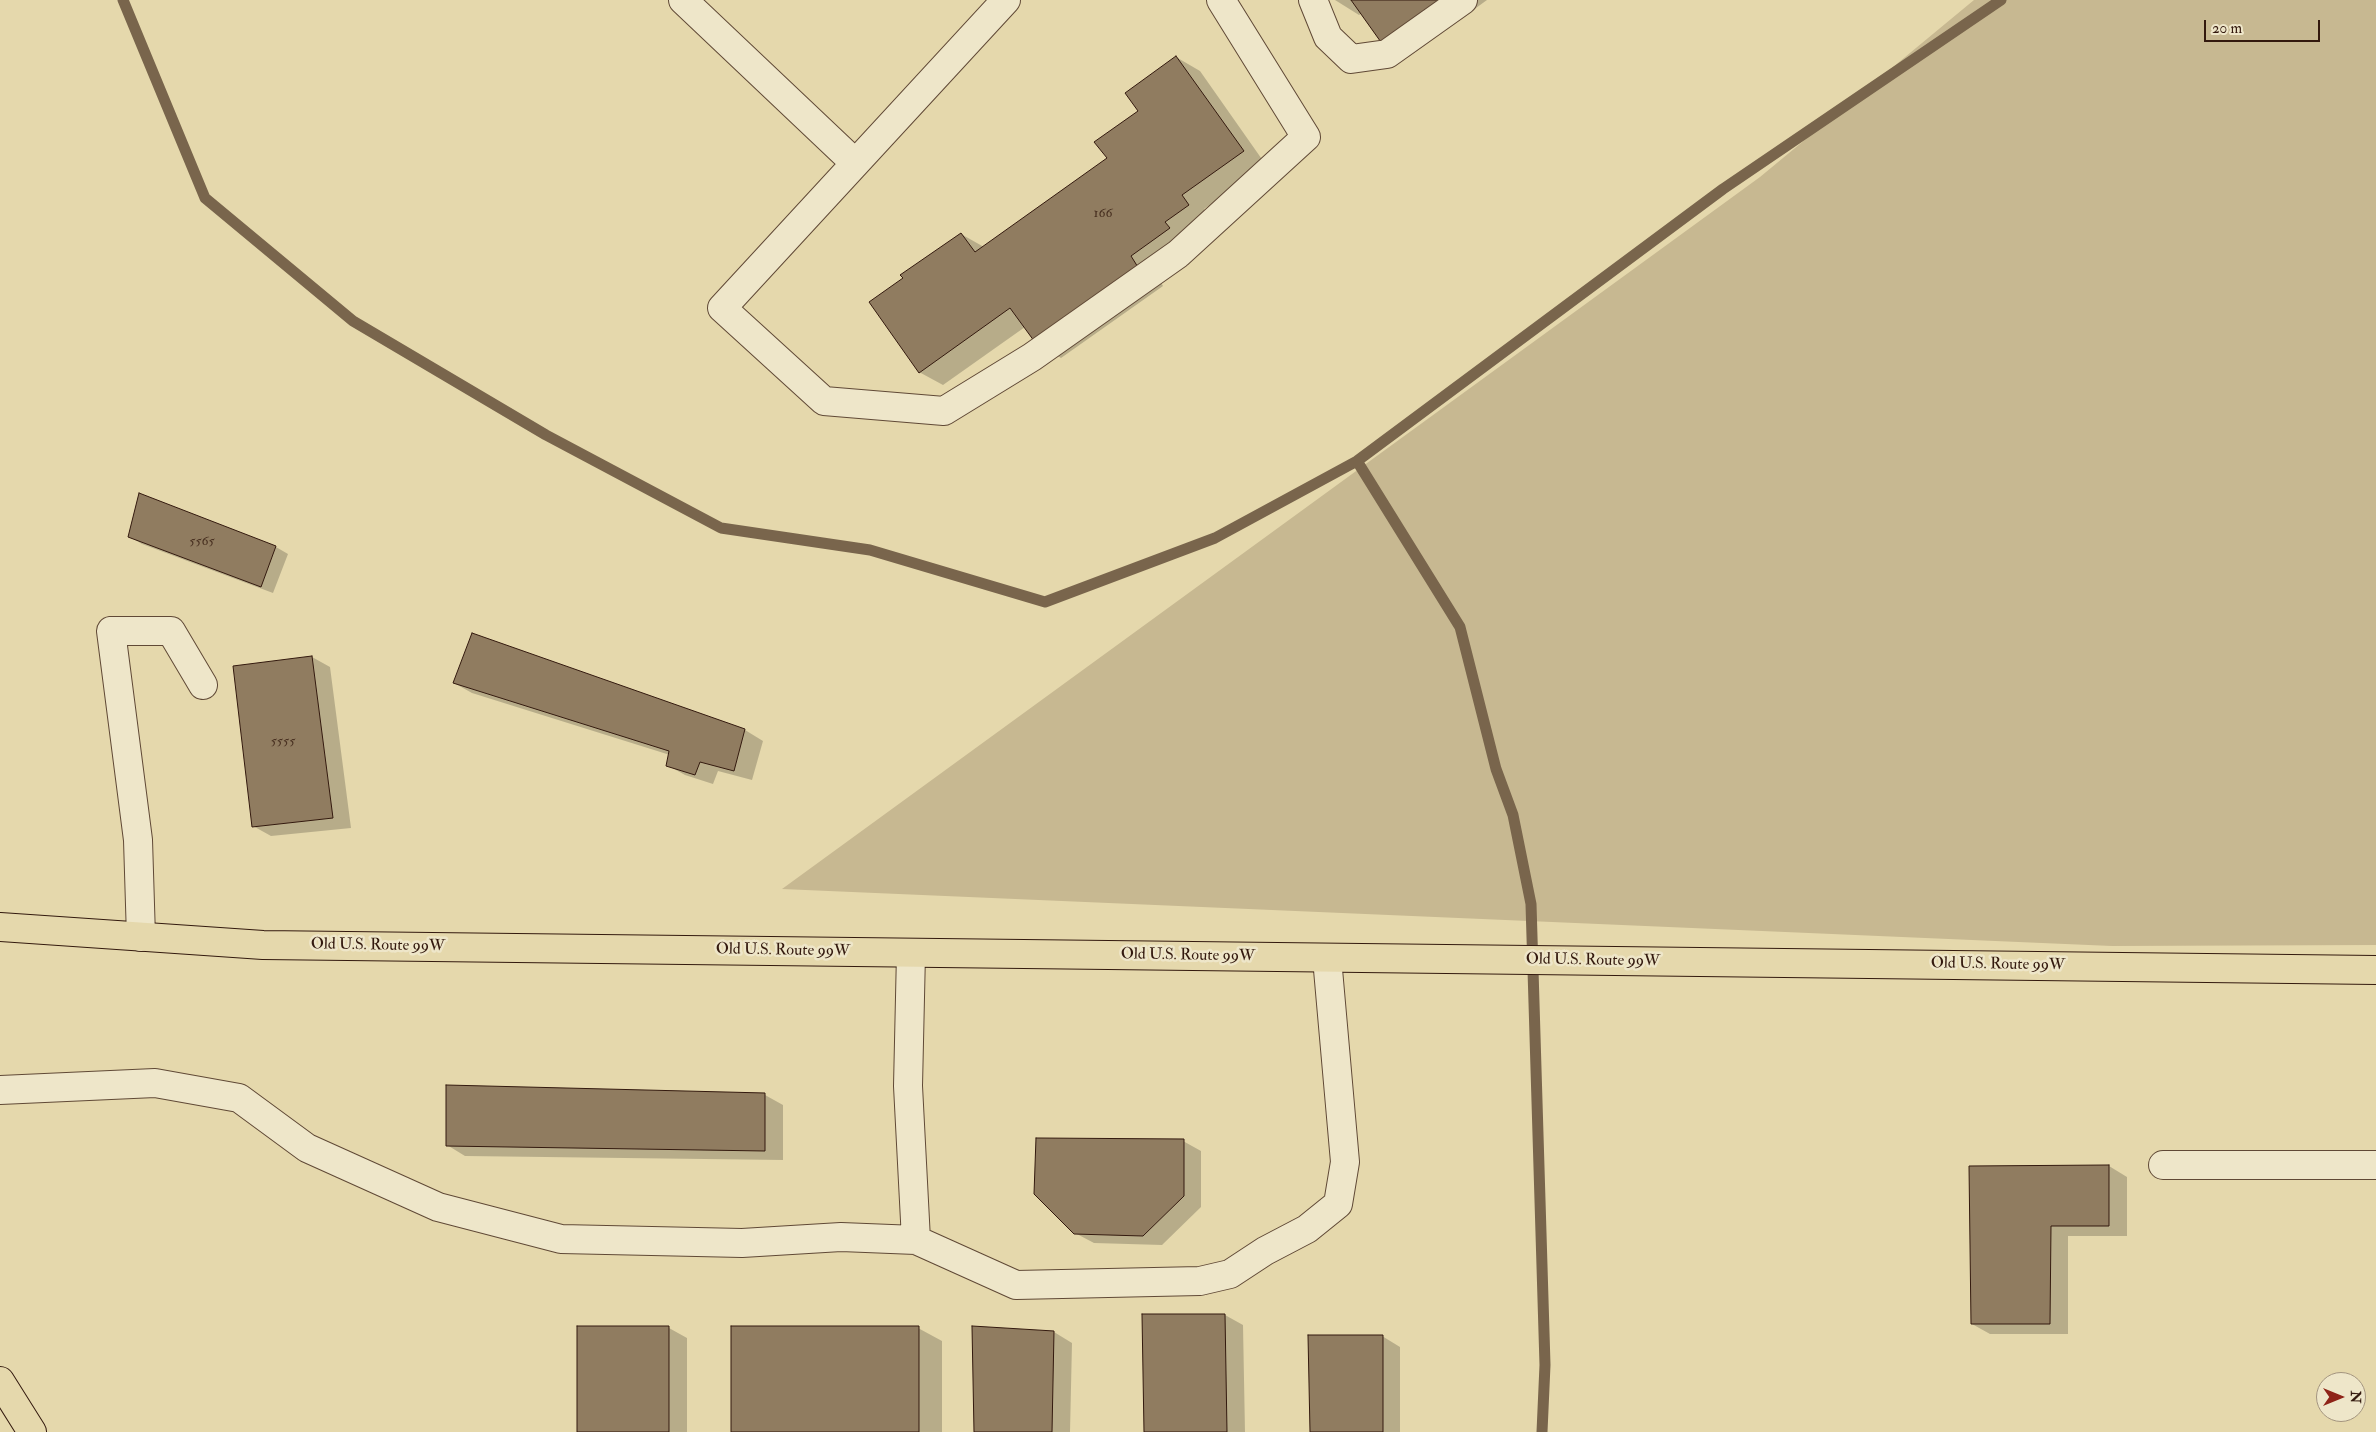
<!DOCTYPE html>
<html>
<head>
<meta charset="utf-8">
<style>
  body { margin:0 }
  #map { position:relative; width:2376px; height:1432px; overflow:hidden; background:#e5d8ac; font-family:"IM FELL Double Pica",serif }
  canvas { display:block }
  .north { position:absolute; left:2316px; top:1372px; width:50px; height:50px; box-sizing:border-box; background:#eee6c9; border:1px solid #a3947e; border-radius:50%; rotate:90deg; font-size:14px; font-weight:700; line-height:20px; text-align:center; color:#33190e }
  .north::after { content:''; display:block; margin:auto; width:18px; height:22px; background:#8f2418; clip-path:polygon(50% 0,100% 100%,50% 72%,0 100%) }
  .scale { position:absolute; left:2204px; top:20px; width:116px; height:22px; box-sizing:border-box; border:2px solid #33190e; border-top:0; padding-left:6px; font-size:15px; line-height:18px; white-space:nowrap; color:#33190e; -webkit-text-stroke:4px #eee6c9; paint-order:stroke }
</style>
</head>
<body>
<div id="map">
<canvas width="2376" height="1432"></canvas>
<div class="north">N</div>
<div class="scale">20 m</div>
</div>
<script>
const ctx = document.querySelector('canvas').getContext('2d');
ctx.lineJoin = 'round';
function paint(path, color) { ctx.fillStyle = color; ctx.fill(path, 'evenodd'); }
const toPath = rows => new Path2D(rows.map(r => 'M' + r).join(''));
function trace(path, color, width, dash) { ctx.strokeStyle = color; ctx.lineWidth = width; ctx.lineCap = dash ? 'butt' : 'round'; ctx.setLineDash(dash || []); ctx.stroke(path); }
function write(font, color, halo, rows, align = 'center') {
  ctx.font = font + ' "IM FELL Double Pica",serif'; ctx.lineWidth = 5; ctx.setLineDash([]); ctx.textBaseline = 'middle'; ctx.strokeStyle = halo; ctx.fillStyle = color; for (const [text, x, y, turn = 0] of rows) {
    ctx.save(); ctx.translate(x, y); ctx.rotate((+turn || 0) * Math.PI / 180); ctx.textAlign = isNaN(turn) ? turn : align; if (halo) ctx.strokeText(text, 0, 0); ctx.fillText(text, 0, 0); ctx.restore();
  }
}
paint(toPath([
  [1974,0,2376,0,2376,945,2112,946,782,889,1760,177]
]), '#c7b891');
paint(toPath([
  [1335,0,1487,0,1407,58,1383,44,1362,13,1359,15],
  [1176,57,1200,71,1266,165,1204,209,1211,219,1153,269,1163,286,1061,358,1038,344,1025,327,943,385,919,372,961,234,984,247,1108,159],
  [140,495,276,547,288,554,273,593,142,544,130,537],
  [473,634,745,730,763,741,752,780,718,771,713,784,685,775,667,765,670,755,472,693,454,683],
  [312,657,330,667,351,828,271,836,253,826],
  [447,1086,765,1095,783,1105,783,1160,465,1156,447,1145],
  [1183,1141,1201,1151,1201,1207,1162,1245,1094,1243,1075,1233],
  [2109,1166,2127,1177,2127,1236,2068,1236,2068,1334,1990,1334,1972,1324,1971,1167],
  [1225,1315,1243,1325,1245,1432,1146,1432],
  [669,1328,687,1338,687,1432,579,1432],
  [918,1328,942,1341,942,1432,732,1432],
  [1054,1332,1072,1343,1070,1432,975,1432],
  [1382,1336,1400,1347,1400,1432,1312,1432]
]), '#0003');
trace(toPath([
  [123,0,205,198,353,321,546,435,721,528,870,550,1045,602,1215,538,1357,461,1723,189,2001,0],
  [1357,461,1460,627,1496,769,1513,815,1531,904,1545,1365,1542,1432]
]), '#79654c', 11);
const building = toPath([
  [1351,0,1446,0,1383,45,1351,0],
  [1176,56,1244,151,1182,195,1189,205,1165,222,1170,228,1131,256,1141,272,1037,345,1010,308,919,373,869,302,903,278,900,275,961,233,975,252,1107,158,1094,142,1138,111,1125,93,1176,56],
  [139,493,276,546,261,587,128,537,139,493],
  [472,633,745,729,734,771,700,762,695,775,666,766,669,751,453,683,472,633],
  [312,656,333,818,252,827,233,666,312,656],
  [446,1085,765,1093,765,1151,446,1146,446,1085],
  [1036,1138,1184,1139,1184,1196,1143,1236,1074,1234,1034,1194,1036,1138],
  [2109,1165,2109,1226,2051,1226,2050,1324,1971,1324,1969,1166,2109,1165],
  [1142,1314,1225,1314,1227,1432,1144,1432,1142,1314],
  [577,1326,669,1326,669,1432,577,1432,577,1326],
  [731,1326,919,1326,919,1432,731,1432,731,1326],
  [972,1326,1054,1331,1052,1432,974,1432,972,1326],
  [1308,1335,1383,1335,1383,1432,1310,1432,1308,1335]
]);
paint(building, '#907c60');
trace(building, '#33190e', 1);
const minor = toPath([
  [683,0,855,163],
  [1006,0,722,308,824,401,944,411,1032,357,1178,254,1306,137,1221,0],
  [1313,0,1328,37,1351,59,1387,54,1463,0],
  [141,937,138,840,111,631,171,631,203,685],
  [911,953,908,1086,916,1240],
  [0,1090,155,1083,239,1098,307,1148,438,1207,561,1239,742,1243,841,1237,916,1240,1016,1285,1200,1281,1230,1274,1265,1251,1307,1229,1338,1204,1345,1162,1327,958],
  [2163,1165,2376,1165]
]);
const major = toPath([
  [0,927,263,945,2376,970],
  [0,1381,32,1432]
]);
trace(minor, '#604936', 30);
trace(major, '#33190e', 30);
trace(minor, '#eee6c9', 28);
trace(major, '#e5d8ac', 28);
write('14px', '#4a3222', null, [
  ["166",1103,214],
  ["5565",202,542],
  ["5555",283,742]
]);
write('16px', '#33190e', '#eee6c9', [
  ["Old U.S. Route 99W",378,946,1],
  ["Old U.S. Route 99W",783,951,1],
  ["Old U.S. Route 99W",1188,956,1],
  ["Old U.S. Route 99W",1593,961,1],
  ["Old U.S. Route 99W",1998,965,1]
]);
</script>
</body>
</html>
